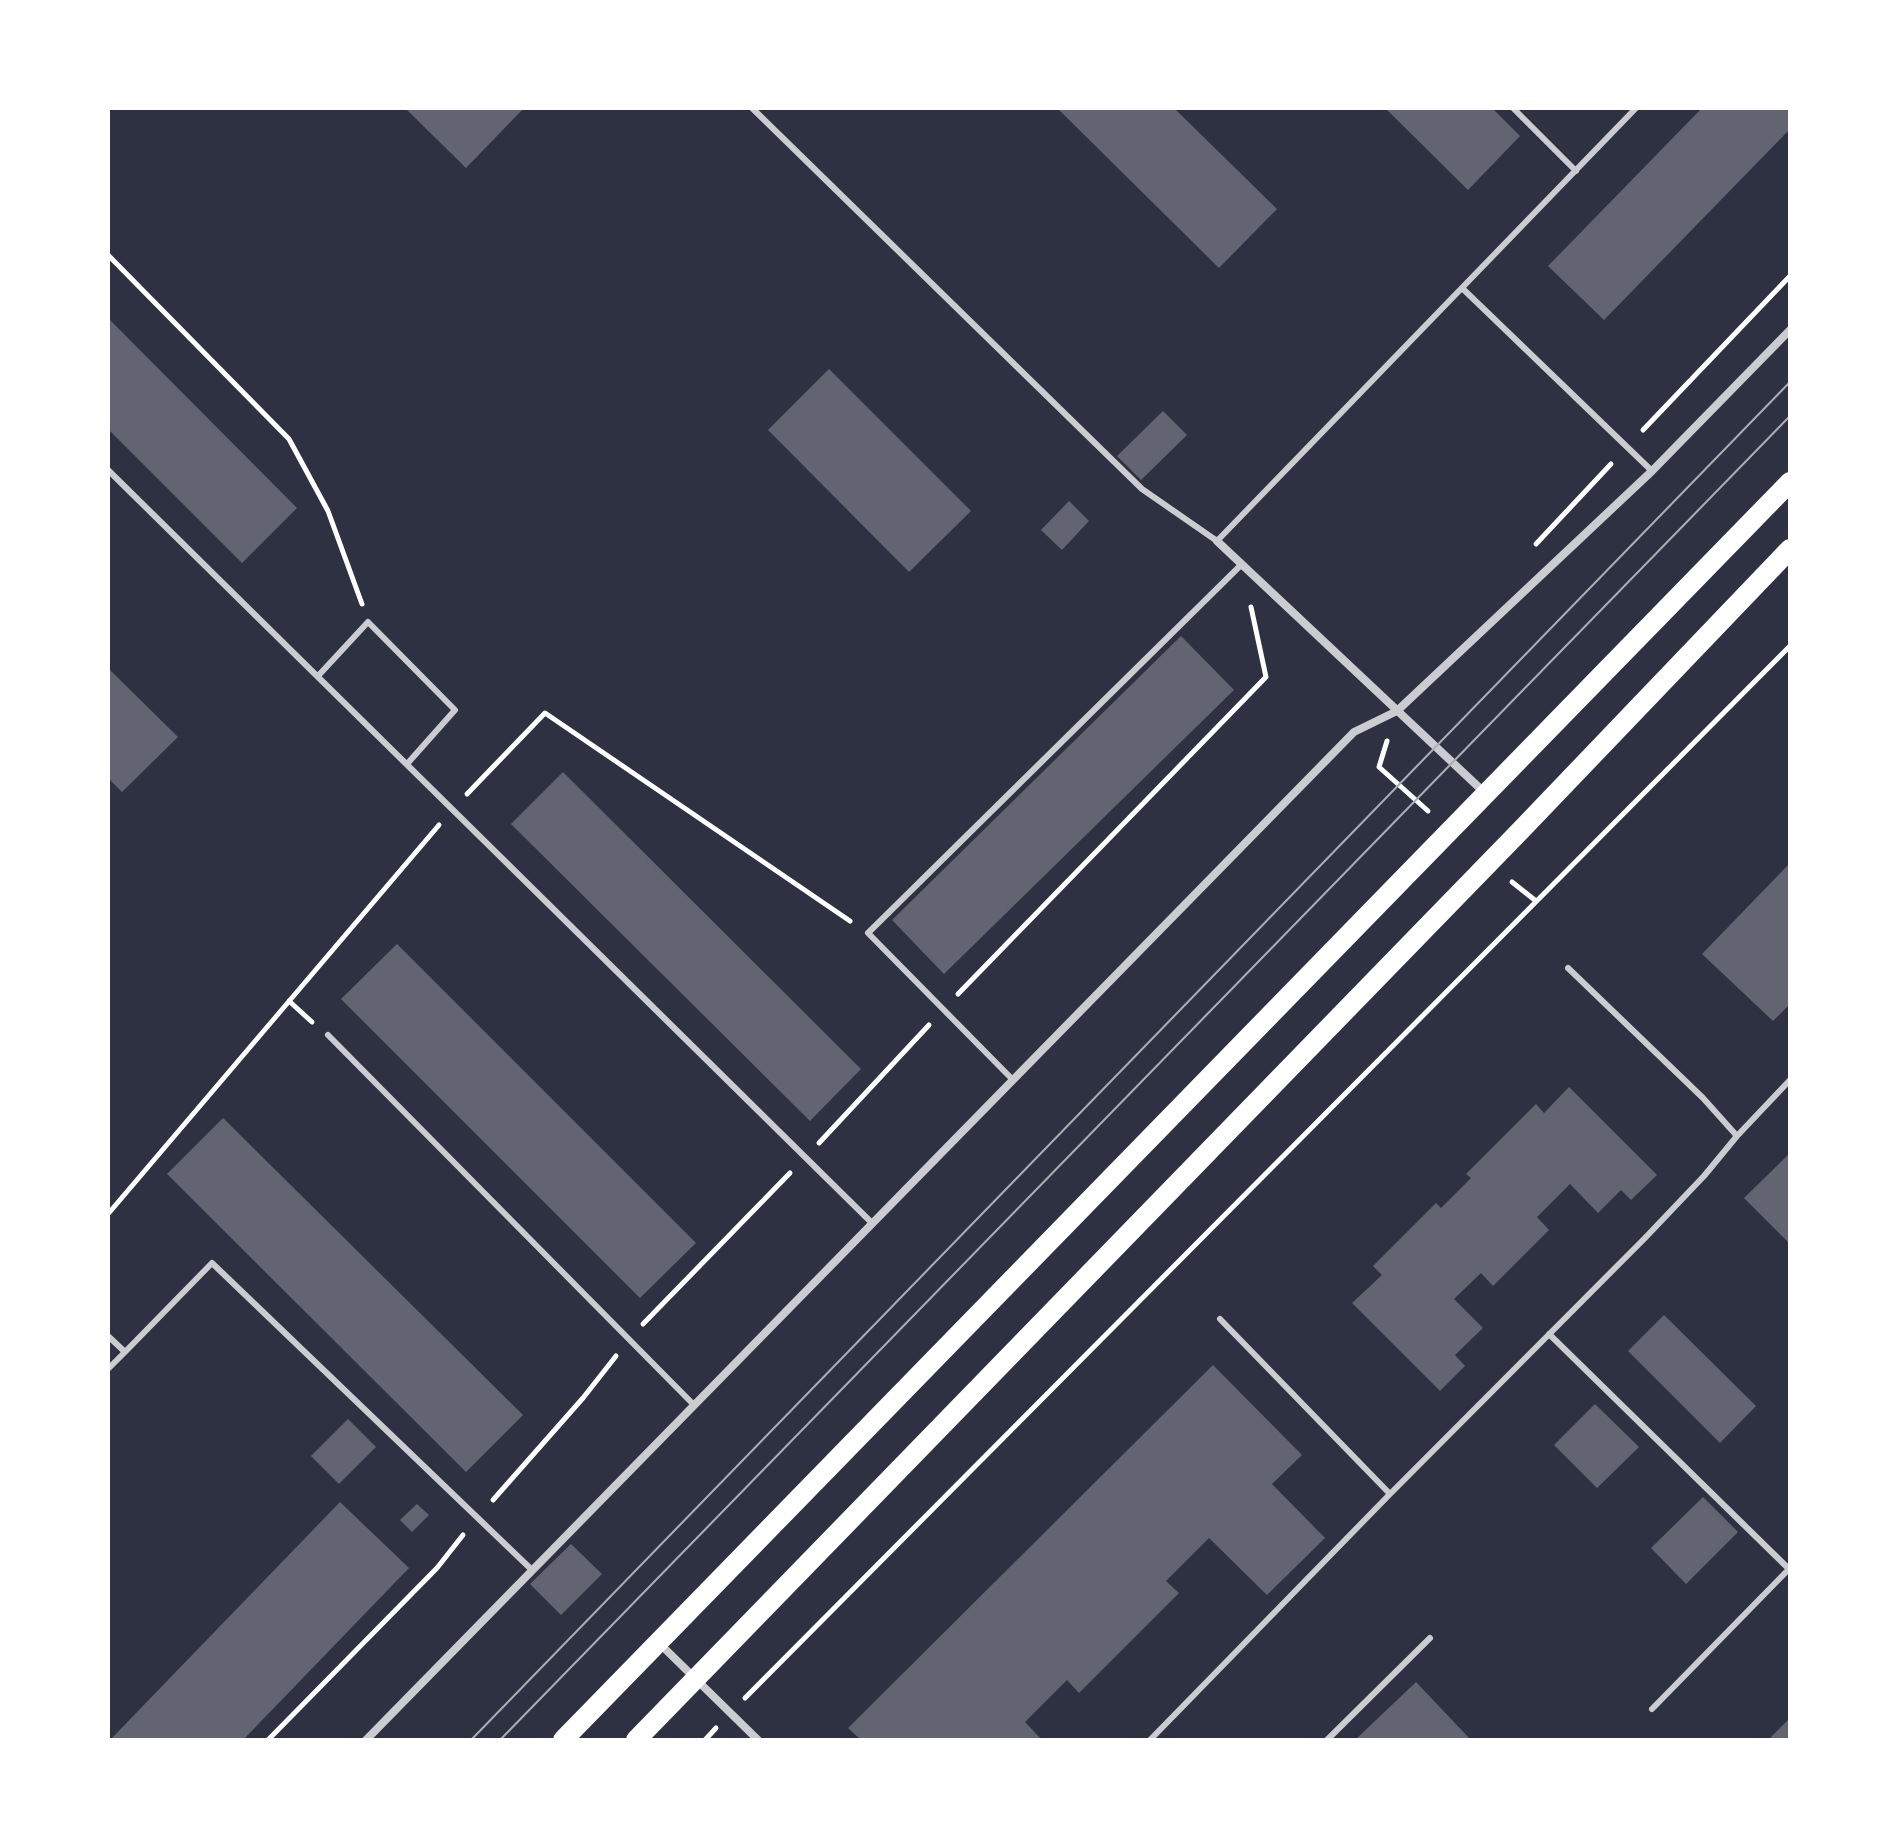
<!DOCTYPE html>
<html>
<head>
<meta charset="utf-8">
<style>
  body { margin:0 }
  #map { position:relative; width:1898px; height:1848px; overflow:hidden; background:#2d3142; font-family:Bitter,serif }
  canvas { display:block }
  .frame { position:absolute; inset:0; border:110px solid #fff; pointer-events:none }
</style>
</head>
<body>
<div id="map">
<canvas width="1898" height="1848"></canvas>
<div class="frame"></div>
</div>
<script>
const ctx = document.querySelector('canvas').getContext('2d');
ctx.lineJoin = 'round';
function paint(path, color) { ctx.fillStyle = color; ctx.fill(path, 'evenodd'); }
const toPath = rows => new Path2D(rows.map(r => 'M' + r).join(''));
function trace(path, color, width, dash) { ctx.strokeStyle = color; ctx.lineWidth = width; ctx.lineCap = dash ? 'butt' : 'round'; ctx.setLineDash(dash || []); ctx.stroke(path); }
paint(toPath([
  [405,108,524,108,466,168],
  [1057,108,1174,108,1277,209,1219,268],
  [1385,108,1492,108,1520,136,1468,190],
  [1702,108,1790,108,1790,129,1604,320,1548,266],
  [108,318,297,508,242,563,108,429],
  [829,369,971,511,909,572,768,430],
  [1163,411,1187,435,1141,480,1117,456],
  [1069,501,1089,521,1062,550,1041,530],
  [1181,636,1234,690,944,974,892,920],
  [108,668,178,737,122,792,108,778],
  [563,772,861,1069,810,1121,511,824],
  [1790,863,1790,1004,1773,1021,1702,954],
  [397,944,696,1243,640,1298,341,999],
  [1569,1087,1657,1175,1631,1200,1621,1190,1598,1213,1570,1184,1537,1217,1549,1230,1493,1286,1481,1273,1454,1299,1483,1328,1455,1355,1465,1366,1440,1391,1352,1303,1382,1275,1373,1266,1436,1203,1441,1208,1471,1178,1466,1174,1536,1104,1544,1113],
  [223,1118,523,1415,466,1472,167,1174],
  [1790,1153,1790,1244,1744,1198],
  [1664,1315,1756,1406,1720,1443,1628,1351],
  [1213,1365,1302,1455,1272,1484,1325,1538,1267,1595,1209,1538,1166,1581,1179,1593,1079,1693,1067,1680,1025,1722,1042,1740,861,1740,848,1728],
  [1595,1404,1639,1447,1597,1488,1554,1445],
  [348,1419,376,1447,339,1484,311,1456],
  [1703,1497,1738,1532,1686,1584,1651,1548],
  [340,1502,409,1568,243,1740,110,1740],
  [417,1504,429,1515,412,1532,400,1520],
  [571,1544,602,1574,561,1615,530,1584],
  [1416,1682,1471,1740,1355,1740],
  [1790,1718,1790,1740,1768,1740]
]), '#626471');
trace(toPath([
  [108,255,289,439,328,511,362,604],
  [1643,430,1790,276],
  [1536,544,1611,464],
  [1387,741,1379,767,1428,811],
  [467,794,545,713,850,921],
  [1512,882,1536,901],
  [958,994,1266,677,1251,607],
  [289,1001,312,1022],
  [819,1143,929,1025],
  [108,1214,439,825],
  [643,1324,790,1173],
  [493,1500,583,1398,616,1356],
  [745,1698,1790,646],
  [268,1740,437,1568,463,1535],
  [705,1740,716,1728]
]), '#fff', 5);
trace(toPath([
  [752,108,1142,489,1217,541,1636,108],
  [1513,108,1576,171],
  [1462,288,1652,471],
  [108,470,872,1223],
  [318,676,368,622,455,710,407,764],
  [328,1035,694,1405],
  [1013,1080,868,933,1242,564],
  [1737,1136,1790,1080],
  [1549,1334,1789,1569,1652,1709],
  [108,1336,125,1352,212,1263,532,1570],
  [108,1369,125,1352],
  [1390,1494,1645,1238,1704,1176,1737,1136,1703,1098,1568,968],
  [1150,1740,1390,1494,1220,1319],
  [1327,1740,1430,1638]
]), '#caccd0', 6);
trace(toPath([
  [1217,541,1486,794],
  [660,1644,758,1740],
  [366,1740,1354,732,1397,711,1652,471,1790,330]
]), '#caccd0', 8);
trace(toPath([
  [563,1740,1790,482],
  [636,1740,1521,830,1790,549]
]), '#fff', 20);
trace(toPath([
  [471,1740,1790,382],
  [500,1740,1790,416]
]), '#abadb3', 2);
</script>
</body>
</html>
